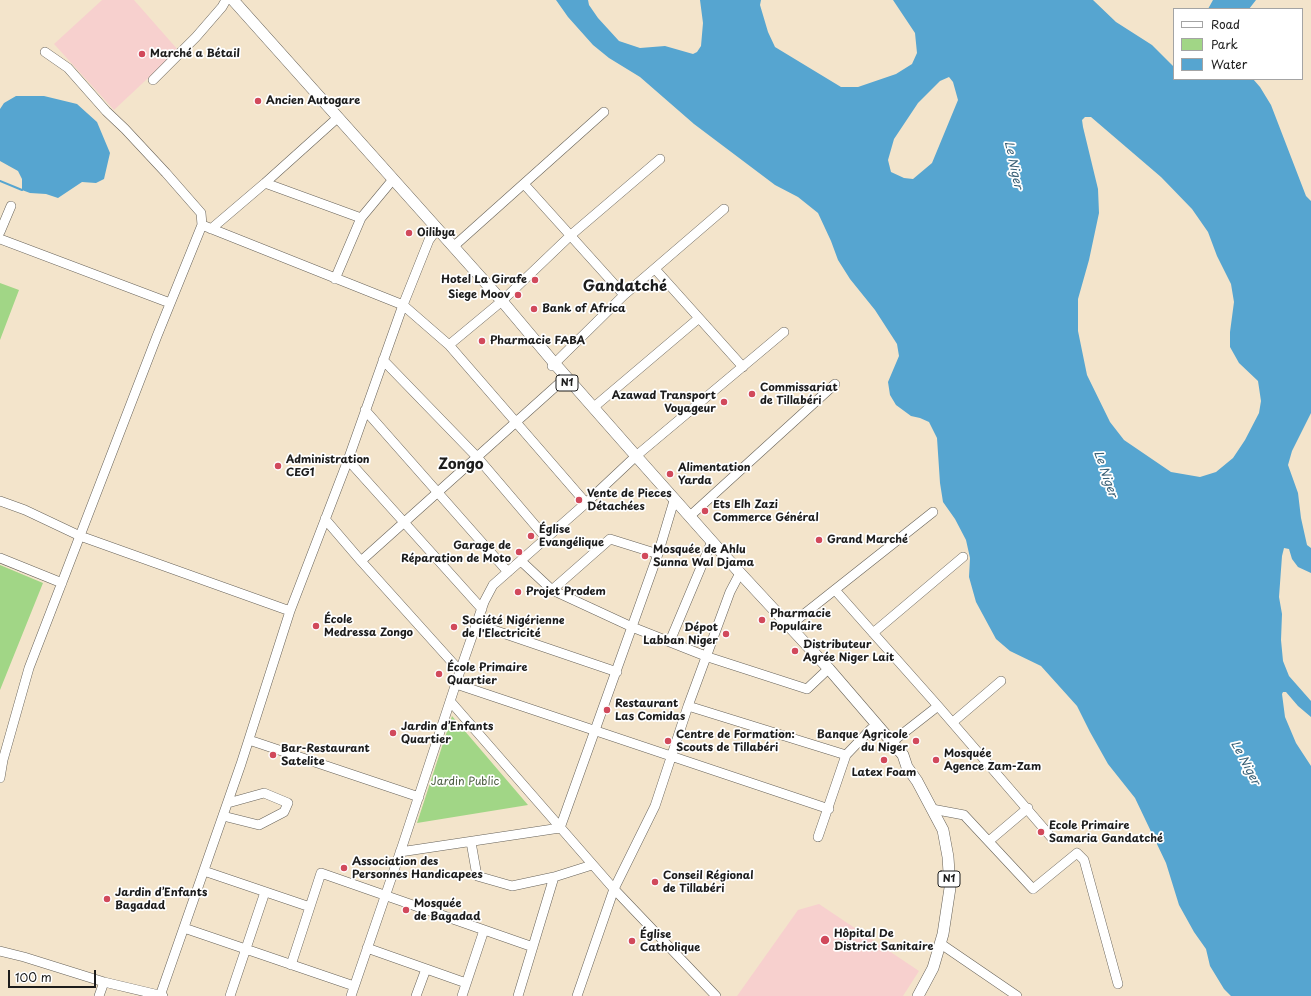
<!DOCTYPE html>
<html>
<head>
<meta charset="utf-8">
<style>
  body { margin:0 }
  #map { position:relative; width:1311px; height:996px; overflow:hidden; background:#f3e4cb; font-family:"Playpen Sans",sans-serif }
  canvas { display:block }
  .legend { position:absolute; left:1173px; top:8px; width:130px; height:72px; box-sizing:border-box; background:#fff; border:1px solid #a4a4a4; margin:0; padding:5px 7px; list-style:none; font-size:12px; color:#1c1c1c }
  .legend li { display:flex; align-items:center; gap:8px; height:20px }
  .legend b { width:20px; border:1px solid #a4a4a4 }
  .scale { position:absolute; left:8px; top:970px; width:88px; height:18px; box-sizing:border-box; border:2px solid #1c1c1c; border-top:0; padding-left:5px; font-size:12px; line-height:14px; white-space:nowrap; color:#1c1c1c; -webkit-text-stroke:3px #fff; paint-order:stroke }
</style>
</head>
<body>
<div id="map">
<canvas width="1311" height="996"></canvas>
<ul class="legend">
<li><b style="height:5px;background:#fff"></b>Road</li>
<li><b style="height:11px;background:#a1d686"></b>Park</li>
<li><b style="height:11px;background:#56a5d0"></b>Water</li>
</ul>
<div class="scale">100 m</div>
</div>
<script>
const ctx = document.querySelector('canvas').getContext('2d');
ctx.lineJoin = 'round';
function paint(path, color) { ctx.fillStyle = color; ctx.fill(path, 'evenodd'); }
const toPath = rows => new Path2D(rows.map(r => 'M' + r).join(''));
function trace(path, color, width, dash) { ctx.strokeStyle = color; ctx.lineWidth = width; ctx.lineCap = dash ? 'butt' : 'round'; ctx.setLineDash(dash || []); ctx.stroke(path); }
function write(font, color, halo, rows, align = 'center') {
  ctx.font = font + ' "Playpen Sans",sans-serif'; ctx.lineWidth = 3.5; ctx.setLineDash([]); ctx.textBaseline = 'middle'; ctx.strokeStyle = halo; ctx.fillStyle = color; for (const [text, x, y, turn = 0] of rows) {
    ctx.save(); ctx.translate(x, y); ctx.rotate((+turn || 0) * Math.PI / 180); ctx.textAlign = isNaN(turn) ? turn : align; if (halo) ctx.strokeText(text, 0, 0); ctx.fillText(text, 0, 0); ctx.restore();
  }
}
paint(toPath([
  [102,0,134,0,178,50,114,110,54,44],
  [819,904,919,971,903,996,737,996,798,910]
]), '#f7d0ce');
paint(toPath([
  [0,283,19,290,0,340],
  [0,565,43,583,0,690],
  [452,716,528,805,417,823]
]), '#a1d686');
paint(toPath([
  [556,0,588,0,589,5,598,18,619,41,640,48,665,46,693,54,697,52,701,46,703,23,700,0,761,0,760,5,768,32,775,47,841,87,858,87,896,74,912,64,917,53,915,33,893,0,1093,0,1116,22,1152,45,1174,67,1174,79,1253,79,1260,87,1271,105,1306,196,1311,201,1311,413,1292,451,1288,465,1298,493,1301,518,1307,545,1311,548,1311,573,1298,567,1292,559,1289,549,1284,548,1282,556,1279,597,1282,614,1281,640,1283,661,1289,676,1311,701,1311,717,1298,706,1286,692,1283,692,1282,694,1285,717,1296,743,1311,766,1311,996,1231,996,1224,989,1210,966,1206,949,1194,932,1179,905,1166,863,1135,798,1108,764,1090,732,1077,706,1041,666,1010,651,996,639,976,602,969,577,970,558,966,540,955,519,943,502,940,483,937,438,929,422,920,418,911,416,896,405,890,395,888,382,899,356,897,344,875,310,850,279,838,260,831,241,818,213,798,197,775,185,694,124,640,77,609,58,593,45,568,17],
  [949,77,953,82,958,100,932,163,913,179,904,178,891,172,888,160,894,139,918,103,940,81],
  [1085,117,1091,117,1161,177,1192,209,1208,232,1217,256,1231,284,1234,302,1230,332,1230,347,1239,363,1258,381,1261,401,1259,413,1245,440,1233,458,1216,472,1200,477,1171,472,1124,440,1110,422,1087,375,1078,331,1078,299,1089,260,1099,213,1098,189,1083,127,1082,120],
  [1213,0,1256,0,1249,9,1208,9],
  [16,96,44,96,77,104,97,122,110,153,104,179,96,183,82,182,58,198,46,194,30,193,22,190,22,179,18,171,0,161,0,109,4,103]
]), '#56a5d0');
trace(toPath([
  [0,181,22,190]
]), '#56a5d0', 2);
const minor = toPath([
  [153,80,196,37,222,7,226,0],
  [265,183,361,218],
  [524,184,624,295],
  [202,225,403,305,449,345,586,503],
  [211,229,265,183,334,121],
  [0,232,11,206],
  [0,239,170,303],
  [453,247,604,112],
  [655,269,743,367],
  [335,279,361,218,390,183],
  [449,345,502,301,571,235,660,159],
  [383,360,477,457,546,538],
  [552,366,624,295,724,209],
  [594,407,699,318],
  [365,410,508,572],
  [348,460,482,609],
  [0,501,25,510,80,536,290,611],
  [690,516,835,384],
  [325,519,361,561,460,671],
  [0,558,62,583],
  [361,561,564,379],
  [521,561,552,590,632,627,708,657,807,689,825,672],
  [552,590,610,539,658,554],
  [835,590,938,706,1052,838],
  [476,624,617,672],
  [789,626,933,512],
  [873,633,963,557],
  [670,641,712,541],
  [456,684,829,809],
  [450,701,614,889,716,996],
  [688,706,846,755],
  [953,722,1001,681],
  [249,740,419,797],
  [892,742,938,706],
  [0,778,3,760,29,668,157,336,202,225,201,213,166,173,125,129,106,111,68,68,45,52],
  [932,809,964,815,1033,889,1077,853,1084,860,1118,984],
  [223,816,259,825,284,812,288,803,264,793,228,803],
  [818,837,846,755,871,729],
  [989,841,1028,808],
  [471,842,477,876,512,886,554,877,592,865],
  [400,852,560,828,658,554,673,504],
  [204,871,310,907],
  [184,928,354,986],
  [941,944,1017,996],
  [367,948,466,983],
  [0,951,24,957,104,982,163,996],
  [291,965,321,873,533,947],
  [99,996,104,982],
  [160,996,241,764,290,611,348,460,403,305,429,240,437,229],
  [230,996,265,892],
  [351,996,403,844,460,671,484,602,493,585,586,503,636,456,784,332],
  [416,996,426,969],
  [462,996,484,930],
  [518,996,554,877],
  [577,996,614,889,655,806,688,706,730,592,740,573]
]);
const major = toPath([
  [233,0,502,301,555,364,636,456,740,573,829,669,903,755,907,767,917,781,943,830,948,857,950,888,943,934,933,968,918,996]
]);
trace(minor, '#676259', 10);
trace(major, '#676259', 12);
trace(minor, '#fff', 9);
trace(major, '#fff', 11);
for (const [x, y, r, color] of [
  [142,54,4,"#d1495b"],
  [258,101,4,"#d1495b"],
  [409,233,4,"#d1495b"],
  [535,280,4,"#d1495b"],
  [518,295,4,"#d1495b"],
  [534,309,4,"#d1495b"],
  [482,341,4,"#d1495b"],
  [752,394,4,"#d1495b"],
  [724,402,4,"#d1495b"],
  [278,466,4,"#d1495b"],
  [670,474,4,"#d1495b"],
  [579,500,4,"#d1495b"],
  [705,511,4,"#d1495b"],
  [531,536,4,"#d1495b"],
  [819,540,4,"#d1495b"],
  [519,552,4,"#d1495b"],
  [645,556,4,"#d1495b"],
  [518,592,4,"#d1495b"],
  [762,620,4,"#d1495b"],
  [316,626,4,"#d1495b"],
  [454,627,4,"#d1495b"],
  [726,634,4,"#d1495b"],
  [795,651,4,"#d1495b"],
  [439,674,4,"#d1495b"],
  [607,710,4,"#d1495b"],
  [393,733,4,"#d1495b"],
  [668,741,4,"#d1495b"],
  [916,741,4,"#d1495b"],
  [273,755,4,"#d1495b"],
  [884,760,4,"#d1495b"],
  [936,760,4,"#d1495b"],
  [1041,832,4,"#d1495b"],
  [344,868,4,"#d1495b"],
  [655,882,4,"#d1495b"],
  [107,899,4,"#d1495b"],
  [406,910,4,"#d1495b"],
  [825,940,5,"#d1495b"],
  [632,941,4,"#d1495b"]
]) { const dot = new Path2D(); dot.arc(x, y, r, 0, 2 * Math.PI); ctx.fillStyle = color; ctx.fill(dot); trace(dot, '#fff', 1.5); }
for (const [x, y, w] of [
  [567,383,22],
  [949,879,22]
]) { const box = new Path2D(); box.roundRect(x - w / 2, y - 8, w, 16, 3); ctx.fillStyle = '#fff'; ctx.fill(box); trace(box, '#1c1c1c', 1); }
write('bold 10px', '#1c1c1c', null, [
  ["N1",567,383],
  ["N1",949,879]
]);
write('bold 11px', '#1c1c1c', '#fff', [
  ["Marché a Bétail",150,54],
  ["Ancien Autogare",266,101],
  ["Oilibya",417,233],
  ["Hotel La Girafe",527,280,"right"],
  ["Siege Moov",510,295,"right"],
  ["Bank of Africa",542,309],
  ["Pharmacie FABA",490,341],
  ["Commissariat",760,388],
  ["de Tillabéri",760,401],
  ["Azawad Transport",716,396,"right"],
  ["Voyageur",716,409,"right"],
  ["Administration",286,460],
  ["CEG1",286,473],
  ["Alimentation",678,468],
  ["Yarda",678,481],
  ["Vente de Pieces",587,494],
  ["Détachées",587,507],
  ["Ets Elh Zazi",713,505],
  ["Commerce Général",713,518],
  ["Église",539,530],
  ["Evangélique",539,543],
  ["Grand Marché",827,540],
  ["Garage de",511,546,"right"],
  ["Réparation de Moto",511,559,"right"],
  ["Mosquée de Ahlu",653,550],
  ["Sunna Wal Djama",653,563],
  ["Projet Prodem",526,592],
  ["Pharmacie",770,614],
  ["Populaire",770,627],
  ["École",324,620],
  ["Medressa Zongo",324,633],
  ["Société Nigérienne",462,621],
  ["de l'Electricité",462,634],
  ["Dépot",718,628,"right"],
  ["Labban Niger",718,641,"right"],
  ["Distributeur",803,645],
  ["Agrée Niger Lait",803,658],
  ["École Primaire",447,668],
  ["Quartier",447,681],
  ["Restaurant",615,704],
  ["Las Comidas",615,717],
  ["Jardin d’Enfants",401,727],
  ["Quartier",401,740],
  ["Centre de Formation:",676,735],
  ["Scouts de Tillabéri",676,748],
  ["Banque Agricole",908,735,"right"],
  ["du Niger",908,748,"right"],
  ["Bar-Restaurant",281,749],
  ["Satelite",281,762],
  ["Mosquée",944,754],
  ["Agence Zam-Zam",944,767],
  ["Latex Foam",884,773,"center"],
  ["Ecole Primaire",1049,826],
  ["Samaria Gandatché",1049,839],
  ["Association des",352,862],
  ["Personnes Handicapees",352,875],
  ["Conseil Régional",663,876],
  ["de Tillabéri",663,889],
  ["Jardin d’Enfants",115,893],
  ["Bagadad",115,906],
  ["Mosquée",414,904],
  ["de Bagadad",414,917],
  ["Hôpital De",834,934],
  ["District Sanitaire",834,947],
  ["Église",640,935],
  ["Catholique",640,948]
], 'left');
write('11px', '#4b5d41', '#fff', [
  ["Jardin Public",465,782]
]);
write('italic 12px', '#396076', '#fff', [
  ["Le Niger",1013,165,78],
  ["Le Niger",1105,474,71],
  ["Le Niger",1245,763,62]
]);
write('bold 15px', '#1c1c1c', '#fff', [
  ["Gandatché",625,287],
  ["Zongo",461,465]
]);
</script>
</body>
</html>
